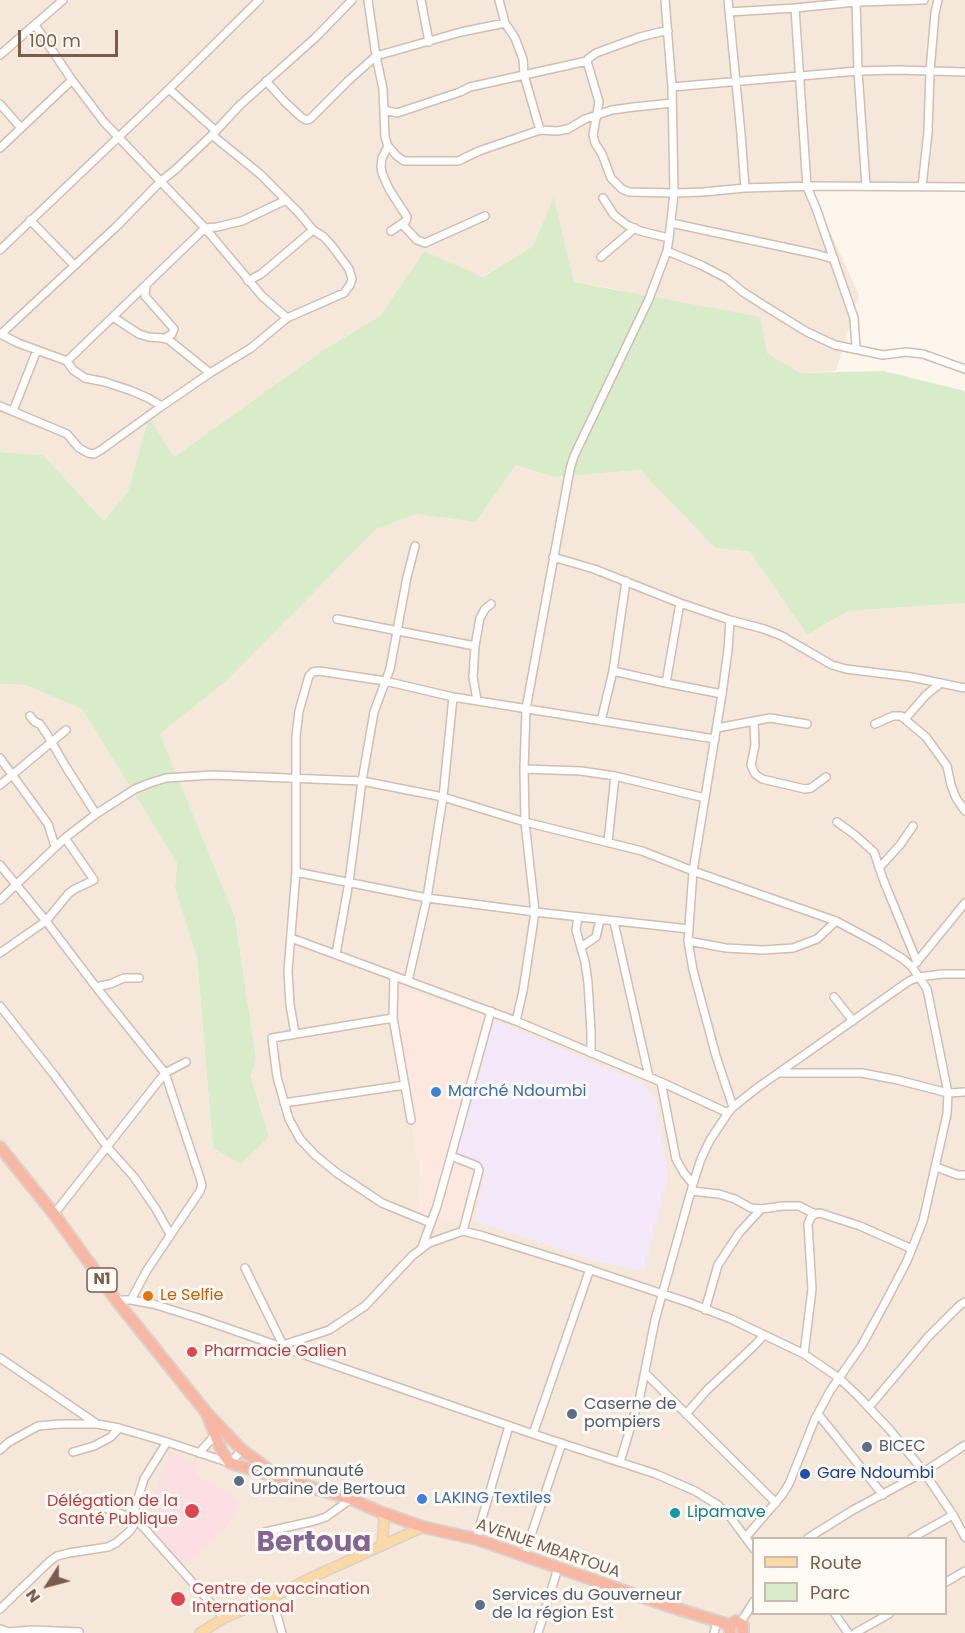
<!DOCTYPE html>
<html>
<head>
<meta charset="utf-8">
<style>
  body { margin:0 }
  #map { position:relative; width:965px; height:1633px; overflow:hidden; background:#fdf6ec; font-family:Poppins,sans-serif }
  canvas { display:block }
  .legend { position:absolute; left:752px; top:1537px; width:195px; height:78px; box-sizing:border-box; background:#fffaf3; border:2px solid #cabbb1; margin:0; padding:8px 10px; list-style:none; font-size:18px; color:#7a5c4d }
  .legend li { display:flex; align-items:center; gap:12px; height:30px }
  .legend b { width:30px; border:2px solid #cabbb1 }
  .north { position:absolute; left:18px; top:1555px; width:60px; height:60px; -webkit-text-stroke:4px #fffaf3; paint-order:stroke; rotate:234deg; font-size:16px; font-weight:700; line-height:24px; text-align:center; color:#7a5c4d }
  .north::after { content:''; display:block; margin:auto; width:21px; height:27px; background:#7a5c4d; clip-path:polygon(50% 0,100% 100%,50% 72%,0 100%) }
  .scale { position:absolute; left:18px; top:30px; width:100px; height:27px; box-sizing:border-box; border:3px solid #7a5c4d; border-top:0; padding-left:8px; font-size:18px; line-height:21px; white-space:nowrap; color:#7a5c4d; -webkit-text-stroke:4px #fffaf3; paint-order:stroke }
</style>
</head>
<body>
<div id="map">
<canvas width="965" height="1633"></canvas>
<ul class="legend">
<li><b style="height:8px;background:#fbd9a5"></b>Route</li>
<li><b style="height:16px;background:#d8ecc9"></b>Parc</li>
</ul>
<div class="north">N</div>
<div class="scale">100 m</div>
</div>
<script>
const ctx = document.querySelector('canvas').getContext('2d');
ctx.lineJoin = 'round';
function paint(path, color) { ctx.fillStyle = color; ctx.fill(path, 'evenodd'); }
const toPath = rows => new Path2D(rows.map(r => 'M' + r).join(''));
function trace(path, color, width, dash) { ctx.strokeStyle = color; ctx.lineWidth = width; ctx.lineCap = dash ? 'butt' : 'round'; ctx.setLineDash(dash || []); ctx.stroke(path); }
function write(font, color, halo, rows, align = 'center') {
  ctx.font = font + ' Poppins,sans-serif'; ctx.lineWidth = 6; ctx.setLineDash([]); ctx.textBaseline = 'middle'; ctx.strokeStyle = halo; ctx.fillStyle = color; for (const [text, x, y, turn = 0] of rows) {
    ctx.save(); ctx.translate(x, y); ctx.rotate((+turn || 0) * Math.PI / 180); ctx.textAlign = isNaN(turn) ? turn : align; if (halo) ctx.strokeText(text, 0, 0); ctx.fillText(text, 0, 0); ctx.restore();
  }
}
paint(toPath([
  [0,0,965,0,965,189,811,190,859,295,836,371,800,373,767,353,620,290,574,282,554,199,533,246,482,277,424,251,380,316,322,351,174,457,149,417,128,491,104,521,43,455,0,452],
  [516,465,554,477,640,470,715,548,750,552,807,635,848,611,965,603,965,1633,0,1633,0,684,25,685,82,709,177,863,175,889,197,958,213,1148,269,1137,251,1075,256,1059,235,917,160,734,224,683,377,529,416,514,476,522],
  [754,1538,946,1538,946,1614,754,1614]
]), '#f5e8da');
paint(toPath([
  [399,987,486,1016,447,1157,475,1167,461,1224,417,1213,420,1183,398,1028]
]), '#fde8e0');
paint(toPath([
  [494,1020,642,1083,656,1099,668,1177,644,1271,596,1261,475,1221,486,1167,456,1155]
]), '#f3e8fa');
paint(toPath([
  [170,1451,199,1466,195,1474,242,1501,227,1526,185,1566,144,1522]
]), '#fbdfe3');
paint(toPath([
  [554,197,574,282,760,317,767,353,800,373,884,371,965,391,965,603,848,611,807,635,750,552,715,548,640,470,554,477,516,465,476,522,416,514,377,529,224,683,160,734,235,917,256,1059,251,1076,269,1137,241,1164,213,1148,197,958,175,889,177,863,82,709,25,685,0,684,0,452,43,455,104,521,128,491,149,417,174,457,322,351,380,316,424,251,483,277,533,246]
]), '#d8ecc9');
const minor = toPath([
  [368,0,376,56,383,89,385,137,388,146,397,156,404,161,458,161,479,151,540,130,557,131,568,129,585,119,612,110,634,107,672,103],
  [421,0,429,42],
  [728,0,741,134,745,188],
  [856,0,858,71,866,186],
  [729,12,795,8],
  [35,25,72,80,104,122,205,228,262,296,287,318,344,293,350,285,352,279,349,269,332,246,324,237,313,230,299,213,260,174,212,135],
  [668,31,660,32,640,37,596,53,588,59,587,61,599,102,593,135,595,143,602,154,611,178,622,189,629,192,674,193,703,192,745,188,814,186,965,187],
  [0,55,63,0],
  [266,81,284,101,301,117,306,120,310,119,348,81,376,56,461,32,505,23,499,0],
  [672,87,858,71,897,70,965,72],
  [169,89,216,131],
  [0,104,21,128],
  [384,110,397,113,460,92,470,87,524,75,523,59,515,38,505,23],
  [540,130,524,75,587,61],
  [388,146,382,158,381,166,382,173,389,189,407,217,406,221,391,231],
  [0,148,72,80],
  [922,187,928,132,930,71,935,13,938,0],
  [603,198,614,215,627,225,640,231,669,238],
  [30,220,74,265],
  [671,223,816,254,834,259],
  [402,224,417,240,425,243,485,216],
  [0,250,169,89,259,0],
  [667,251,701,265,726,278,743,292,768,308,807,332,835,345,883,355,906,352,923,354,965,369],
  [601,257,635,228],
  [248,281,261,274,313,230],
  [146,285,145,296,174,329,172,334,165,338],
  [113,317,139,334,149,337,162,338,169,340,210,373],
  [0,334,18,343,67,361,73,370,85,378,105,382,132,391,148,398,162,406],
  [1,334,117,226,161,181,175,170,212,135,240,105,315,38,352,0],
  [856,348,854,318,816,208,807,187,795,8,856,2,924,0],
  [67,361,205,228,217,227,242,221,286,200],
  [0,406,60,431,67,434,79,448,88,453,94,454,101,450,162,406,210,373,251,348,287,318],
  [13,411,37,350],
  [553,557,594,569,680,603,730,620,728,650,722,694,693,871,688,941,693,970,716,1056,733,1107],
  [680,603,666,683,722,694],
  [337,619,475,646],
  [730,620,764,629,782,636,832,665,846,669,911,677,965,688],
  [613,671,626,581],
  [477,700,473,677,475,646,480,618,485,609,491,604],
  [30,716,35,722,40,724,48,736,66,767,96,814],
  [905,719,926,695,941,683],
  [601,721,613,671,666,683],
  [754,721,755,745,751,765,755,774,762,779,805,789,811,788,826,777],
  [875,724,893,716,901,716,926,737,947,766,951,785,956,798,965,811],
  [717,728,770,718,807,724],
  [0,758,48,824,55,846],
  [524,769,581,771,615,776],
  [0,785,66,730],
  [837,822,855,835,874,852,883,879,917,962],
  [608,842,615,776,705,798],
  [0,865,46,921,96,987,165,1073,200,1178,202,1185,200,1191,147,1270,131,1300],
  [879,868,900,845,913,826],
  [296,872,427,898,535,912,689,929],
  [0,900,65,838,96,814,135,789,150,783,166,778,213,775,362,781,443,797,525,822,642,851,693,871,836,921,879,944,903,959,912,967,927,989,948,1093,947,1114,923,1221,907,1261,885,1303,862,1345,830,1391,815,1419,789,1484,782,1495,746,1537],
  [578,917,576,930,585,962,588,983,591,1032,591,1053],
  [614,922,649,1077],
  [291,938,516,1021,661,1082,728,1113],
  [688,941,726,948,763,950,793,948,817,939,836,921],
  [581,947,596,937,600,920],
  [0,953,46,921,69,893,75,889,94,880,65,838],
  [336,954,349,882,362,781,374,712,390,669,407,577,415,546],
  [916,963,965,903],
  [394,977,393,1018,272,1038,277,1077,289,1119,300,1139,315,1155,337,1173,382,1203,431,1223],
  [408,981,427,898,443,797,453,697],
  [96,987,110,984,124,978,139,978],
  [834,997,853,1021],
  [0,1006,55,1076,108,1148,134,1177,156,1209,170,1234],
  [393,1018,411,1120],
  [516,1021,523,991,535,912,525,822,524,769,526,709,570,469,574,456,649,299,667,251,669,238,674,193,672,87,665,0],
  [295,1033,290,1005,288,971,296,872,296,736,299,711,309,676,313,672,319,671,385,681,453,697,715,739],
  [781,1073,862,1073,898,1080,948,1093,965,1092],
  [661,1082,676,1159,684,1173,693,1184],
  [284,1103,405,1085],
  [936,1167,958,1175,965,1175],
  [691,1191,719,1194,735,1199,751,1208,761,1209,783,1206,799,1206,815,1214],
  [54,1214,165,1073,186,1062],
  [463,1231,479,1170,477,1166,451,1156,491,1011],
  [422,1247,437,1206,451,1156],
  [245,1268,283,1345],
  [116,1300,131,1300,153,1304,198,1318,533,1434,656,1474,695,1491,718,1505,731,1518,754,1549],
  [705,1310,718,1265,739,1233,761,1209],
  [284,1348,283,1345,329,1330,365,1306,412,1256,429,1243,463,1231,483,1236,570,1263,690,1303,731,1319,804,1354,839,1378,858,1396,890,1430,924,1472,953,1515,965,1537],
  [804,1354,812,1289,808,1224,811,1217,815,1214,820,1213,860,1226,912,1249],
  [0,1358,97,1424],
  [645,1373,776,1503],
  [869,1407,928,1337,960,1305,965,1302],
  [686,1414,707,1390,755,1345,764,1335],
  [818,1414,883,1495],
  [533,1434,590,1269],
  [167,1442,144,1479,135,1508,137,1520,224,1618],
  [0,1450,9,1442,38,1426,61,1424,97,1424,119,1428,167,1442,230,1463,242,1450],
  [73,1452,94,1446,111,1437,119,1428],
  [199,1453,215,1435,218,1434],
  [620,1462,640,1396,655,1320,693,1184,701,1159,710,1140,728,1113,733,1107,757,1088,909,981,919,977,943,974,965,974],
  [265,1532,314,1521,326,1517,351,1499],
  [808,1538,853,1510,924,1472,965,1445],
  [912,1538,953,1515],
  [476,1539,509,1426],
  [524,1556,562,1443],
  [946,1582,965,1571],
  [272,1598,282,1633],
  [0,1609,50,1561,57,1556,69,1553,108,1547,116,1543,130,1531,137,1520,103,1507],
  [835,1614,848,1633],
  [741,1622,754,1601],
  [0,1629,9,1632,32,1630,79,1632],
  [538,1633,558,1568],
  [714,1633,717,1621],
  [855,1633,889,1614]
]);
const major = toPath([
  [378,1511,382,1512,384,1521,382,1545],
  [200,1633,224,1618,272,1598,308,1579,423,1527]
]);
const highway = toPath([
  [0,1147,54,1214,116,1300,206,1412,242,1450,272,1472],
  [206,1412,222,1452,230,1463,351,1499,378,1511,423,1527,476,1539,665,1605,730,1625],
  [730,1633,730,1625,736,1621,743,1625,743,1633]
]);
trace(minor, '#d1beb0', 10);
trace(major, '#dad1cd', 12);
trace(highway, '#dad1cd', 14);
trace(minor, '#fff', 7);
trace(major, '#fbd9a5', 9);
trace(highway, '#f7b7a3', 10);
for (const [x, y, r, color] of [
  [436,1092,6,"#3f7fe0"],
  [148,1296,6,"#e8710a"],
  [192,1352,6,"#e0444e"],
  [572,1414,6,"#5c6f8a"],
  [867,1447,6,"#5c6f8a"],
  [805,1474,6,"#1a4fb4"],
  [239,1481,6,"#5c6f8a"],
  [422,1499,6,"#3f7fe0"],
  [192,1511,8,"#e0444e"],
  [675,1513,6,"#0f9aa8"],
  [178,1599,8,"#e0444e"],
  [480,1605,6,"#5c6f8a"]
]) { const dot = new Path2D(); dot.arc(x, y, r, 0, 2 * Math.PI); ctx.fillStyle = color; ctx.fill(dot); trace(dot, '#fffaf3', 2); }
for (const [x, y, w] of [
  [102,1280,30]
]) { const box = new Path2D(); box.roundRect(x - w / 2, y - 12, w, 24, 4.5); ctx.fillStyle = '#fffaf3'; ctx.fill(box); trace(box, '#7a5c4d', 1.5); }
write('bold 15px', '#7a5c4d', null, [
  ["N1",102,1280]
]);
write('16px', '#366cbe', '#fffaf3', [
  ["Marché Ndoumbi",448,1092],
  ["LAKING Textiles",434,1499]
], 'left');
write('16px', '#c56008', '#fffaf3', [
  ["Le Selfie",160,1296]
], 'left');
write('16px', '#be3a42', '#fffaf3', [
  ["Pharmacie Galien",204,1352],
  ["Délégation de la",178,1502,"right"],
  ["Santé Publique",178,1520,"right"],
  ["Centre de vaccination",192,1590],
  ["International",192,1608]
], 'left');
write('16px', '#4e5e75', '#fffaf3', [
  ["Caserne de",584,1405],
  ["pompiers",584,1423],
  ["BICEC",879,1447],
  ["Communauté",251,1472],
  ["Urbaine de Bertoua",251,1490],
  ["Services du Gouverneur",492,1596],
  ["de la région Est",492,1614]
], 'left');
write('16px', '#164399', '#fffaf3', [
  ["Gare Ndoumbi",817,1474]
], 'left');
write('16px', '#0d838f', '#fffaf3', [
  ["Lipamave",687,1513]
], 'left');
write('16px', '#7a5c4d', '#fffaf3', [
  ["AVENUE MBARTOUA",548,1549,19]
]);
write('bold 28px', '#846695', '#fffaf3', [
  ["Bertoua",314,1544]
]);
</script>
</body>
</html>
